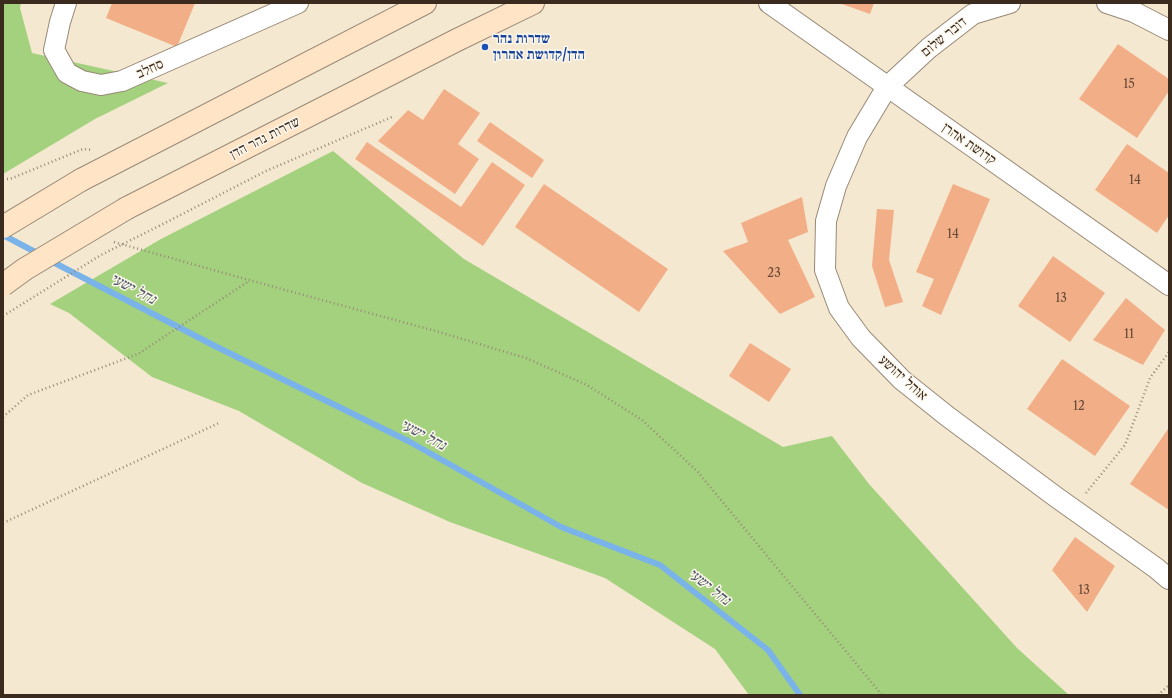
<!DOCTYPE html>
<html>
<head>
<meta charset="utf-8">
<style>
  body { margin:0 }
  #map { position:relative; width:1172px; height:698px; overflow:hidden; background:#f4e8d0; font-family:"Libre Caslon Text",serif }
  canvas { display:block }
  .frame { position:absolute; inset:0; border:4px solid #3b2a1e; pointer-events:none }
</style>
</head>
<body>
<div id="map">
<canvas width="1172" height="698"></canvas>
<div class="frame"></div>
</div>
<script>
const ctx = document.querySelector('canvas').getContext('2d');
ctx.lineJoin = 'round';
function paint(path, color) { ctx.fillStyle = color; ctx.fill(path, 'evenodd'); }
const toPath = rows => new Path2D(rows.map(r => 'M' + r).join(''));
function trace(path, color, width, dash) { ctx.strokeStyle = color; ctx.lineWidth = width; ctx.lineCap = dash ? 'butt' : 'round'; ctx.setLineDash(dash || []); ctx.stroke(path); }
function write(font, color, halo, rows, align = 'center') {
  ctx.font = font + ' "Libre Caslon Text","Frank Ruhl Libre",serif'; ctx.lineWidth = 3; ctx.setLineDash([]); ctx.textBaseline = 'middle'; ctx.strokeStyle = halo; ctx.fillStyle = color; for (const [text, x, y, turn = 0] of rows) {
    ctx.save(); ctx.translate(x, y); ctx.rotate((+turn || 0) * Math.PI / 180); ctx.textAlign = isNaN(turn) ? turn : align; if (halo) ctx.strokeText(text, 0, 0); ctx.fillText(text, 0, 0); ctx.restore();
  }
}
paint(toPath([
  [3,3,21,3,20,8,32,53,168,83,95,119,3,174],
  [333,151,464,259,783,447,832,436,869,484,1017,648,1069,695,749,695,715,649,605,578,450,522,362,483,239,411,152,377,69,313,50,304,161,239]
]), '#a4d17e');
trace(toPath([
  [3,235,39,254],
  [49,260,215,346,410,442,561,527,660,565,768,650,800,695]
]), '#7ab3ea', 6);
paint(toPath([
  [112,3,195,3,177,47,106,18],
  [839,3,874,3,870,14],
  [1118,44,1169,79,1169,91,1137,138,1079,99],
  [444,89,480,113,458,144,479,159,455,194,378,141,408,110,423,120],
  [490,122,544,160,532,178,477,141],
  [367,142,461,207,492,162,525,185,483,246,355,159],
  [1127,144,1169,173,1169,215,1157,233,1095,190],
  [544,184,668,269,639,312,515,227],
  [953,184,990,199,941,315,922,306,934,279,916,272],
  [802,197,808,232,788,240,815,297,780,314,723,251,748,242,741,223],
  [877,209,894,210,889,260,903,302,885,307,872,266],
  [1053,256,1105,293,1070,342,1018,306],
  [1126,298,1165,330,1143,365,1093,340],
  [750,343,791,369,769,402,729,376],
  [1062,359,1130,406,1095,456,1027,409],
  [1168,429,1169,430,1169,510,1130,484],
  [1075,537,1115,566,1087,612,1052,570]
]), '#f2af87');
const street = toPath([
  [66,3,60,22,54,50,67,73,82,81,101,85,122,81,298,3],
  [769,3,1169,285],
  [1010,3,973,14,929,48,887,87,857,137,836,186,826,221,825,270,839,308,861,338,902,380,947,416,1056,497,1156,568,1169,579],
  [1107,3,1134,12,1169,30]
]);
const secondary = toPath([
  [81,180,425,3],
  [127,208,457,40,533,3]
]);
trace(street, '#988977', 22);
trace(secondary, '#988977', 24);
trace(toPath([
  [3,179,10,179,83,149,93,150],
  [159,226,266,171,392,117],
  [114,242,249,280,439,332,526,358,587,385,642,420,697,471,882,695],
  [3,417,28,395,138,354,249,281],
  [1086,493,1125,445,1150,378,1169,352],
  [3,523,219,423],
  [1158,695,1169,685]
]), '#988977', 2.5, [1, 3]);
trace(street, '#fff', 20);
trace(secondary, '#ffe4c6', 22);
const secondaryBridge = toPath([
  [3,227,81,180],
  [3,285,25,269,127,208]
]);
trace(secondaryBridge, '#988977', 24, []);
trace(toPath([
  [3,316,101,255,159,226]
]), '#988977', 2.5, [1, 3]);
trace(secondaryBridge, '#ffe4c6', 22);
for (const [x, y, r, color] of [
  [485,47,4,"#1a4fb4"]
]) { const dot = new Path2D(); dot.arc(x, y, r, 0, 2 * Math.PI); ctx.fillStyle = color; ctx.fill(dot); trace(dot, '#fbf7ec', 1.5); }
write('12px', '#694b38', null, [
  ["15",1129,85],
  ["14",1135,181],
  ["14",953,235],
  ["23",774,274],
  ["13",1061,299],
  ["11",1129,335],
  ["12",1079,407],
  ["13",1084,591]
]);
write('14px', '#3b2a1e', '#fbf7ec', [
  ["דובר שלום",944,37,-39],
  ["סחלב",150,69,-24],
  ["שדרות נהר הדן",265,138,-27],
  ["קדושת אהרן",969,144,35],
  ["אוהל יהושע",903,378,42]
]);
write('bold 14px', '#164399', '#fbf7ec', [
  ["שדרות נהר",493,39],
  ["הדן/קדושת אהרון",493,55]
], 'left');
write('italic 15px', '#515a65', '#fbf7ec', [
  ["נחל ישעי",133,289,28],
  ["נחל ישעי",423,435,28],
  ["נחל ישעי",709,587,38]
]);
</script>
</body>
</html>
